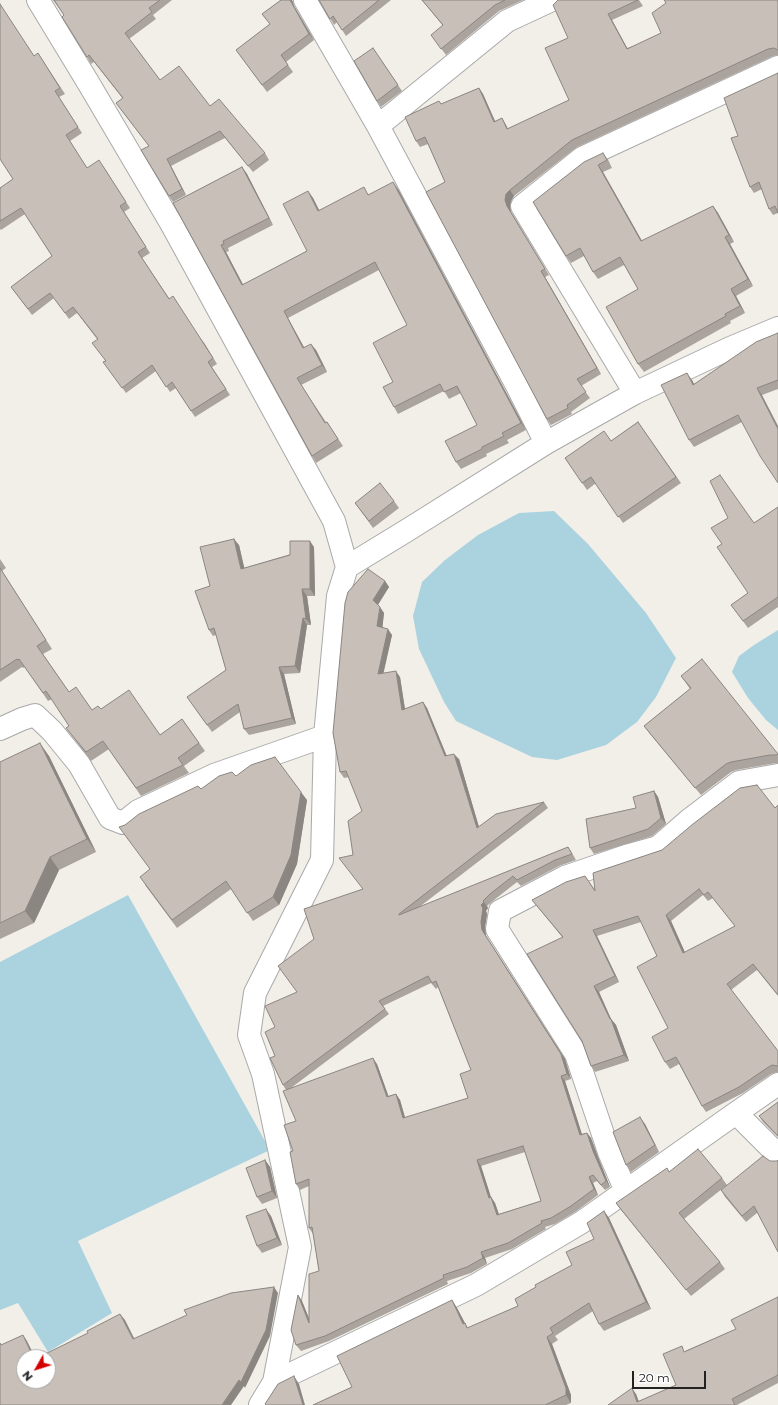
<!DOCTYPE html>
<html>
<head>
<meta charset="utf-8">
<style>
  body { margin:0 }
  #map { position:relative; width:778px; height:1405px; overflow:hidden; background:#f2efe9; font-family:Montserrat,sans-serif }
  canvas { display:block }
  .north { position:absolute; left:16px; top:1349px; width:40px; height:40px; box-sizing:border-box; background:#fff; border:1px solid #a7a7a7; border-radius:50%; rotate:231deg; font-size:11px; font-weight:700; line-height:16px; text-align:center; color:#222 }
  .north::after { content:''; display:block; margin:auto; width:14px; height:18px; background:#d40000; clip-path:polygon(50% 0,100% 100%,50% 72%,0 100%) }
  .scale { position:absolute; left:632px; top:1371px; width:74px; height:18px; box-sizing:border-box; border:2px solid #222; border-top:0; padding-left:5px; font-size:12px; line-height:14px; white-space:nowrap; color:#222; -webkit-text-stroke:3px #fff; paint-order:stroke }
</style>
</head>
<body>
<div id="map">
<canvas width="778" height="1405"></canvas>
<div class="north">N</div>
<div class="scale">20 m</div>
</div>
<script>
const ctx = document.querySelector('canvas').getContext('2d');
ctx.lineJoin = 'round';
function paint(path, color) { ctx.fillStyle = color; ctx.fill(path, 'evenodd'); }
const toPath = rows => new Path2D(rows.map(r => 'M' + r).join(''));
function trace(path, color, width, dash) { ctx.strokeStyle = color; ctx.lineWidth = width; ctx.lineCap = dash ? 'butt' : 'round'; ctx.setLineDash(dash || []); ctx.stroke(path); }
paint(toPath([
  [554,511,588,544,646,613,676,658,656,697,637,722,606,745,557,760,532,757,456,721,444,702,419,649,413,616,422,582,445,560,478,535,519,513],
  [778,630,778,730,766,720,748,698,732,672,739,656,754,645],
  [128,895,270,1150,78,1241,112,1313,48,1352,18,1303,0,1310,0,962]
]), '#aad3df');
const minor = toPath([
  [38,0,89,84,172,225,334,521,347,567,338,596,325,736,322,860,255,993,249,1035,263,1074,300,1247,274,1382,260,1405],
  [305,0,378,126,507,21,552,0],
  [378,126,516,384,546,443],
  [635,393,522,206,582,158,778,67],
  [347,567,406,531,546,443,635,393,728,349,778,328],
  [0,729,22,719,35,715,52,731,79,764,110,818,123,823,138,811,214,775,325,736],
  [736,1113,778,1155],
  [626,1191,609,1152,576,1054,497,929,500,911,565,877,629,855,658,847,689,820,739,782,778,775],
  [274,1382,476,1285,582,1222,736,1113,778,1084]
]);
trace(minor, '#a9a9a9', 24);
trace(minor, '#fff', 22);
paint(toPath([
  [53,0,172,0,153,15,156,19,129,39,160,80,210,106,265,153,269,160,253,172,225,138,171,166,186,195,173,202,169,196,149,146,116,103,123,99,94,62,91,64,87,57,64,15],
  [281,0,292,0,294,6,314,40,286,62,293,72,267,92,236,50,270,24,262,14],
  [319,0,391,0,346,36,337,22,334,25],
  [422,0,523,0,499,11,446,55,431,35,443,26],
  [639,0,643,6,612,20,627,48,778,0,778,55,773,56,577,147,514,196,511,201,510,206,511,212,549,275,545,277,601,374,581,386,590,398,571,412,572,414,551,425,547,419,445,182,428,144,420,147,416,141,441,104,479,88,483,94,495,121,502,118,506,125,508,129,569,100,568,38,558,1],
  [373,48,402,91,381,107,377,101],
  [38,53,65,94,59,97,82,133,70,141,87,168,103,166,130,208,124,212,150,253,142,258,169,298,205,344,217,364,212,367,230,395,195,417,176,388,170,392,156,371,126,393,103,362,105,361,97,339,77,313,69,319,54,298,32,315,11,287,52,256,25,214,1,230,0,229,0,188,13,179,34,56],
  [778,73,778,213,773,215,769,209,762,189,754,193,750,187,738,136],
  [603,153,612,168,603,172,642,241,713,206,718,213,734,242,730,244,753,286,736,296,745,313,730,321,731,323,644,372,638,364,638,289,624,265,598,279,593,272,584,256,571,263,566,256],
  [242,167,247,174,273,225,228,248,229,251,226,252,243,285,307,251,308,191,313,198,319,210,369,194,398,189,526,430,507,440,509,443,486,454,487,456,461,469,456,462,477,425,461,393,449,399,444,391,398,414,394,407,393,382,407,325,379,270,288,318,304,347,316,350,327,372,301,385,326,422,327,422,343,446,316,463,312,456,173,203],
  [778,333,778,389,762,395,742,422,694,447,689,440,692,380,694,384],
  [638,422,681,483,623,523,596,483,587,490,565,458,611,441],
  [394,501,399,508,373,528,355,503],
  [778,507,778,607,748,628,731,605,748,593,754,523],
  [239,545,244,568,314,547,315,596,307,596,311,625,307,625,300,673,284,674,296,724,249,735,244,729,240,712,212,732,187,697,226,670,216,635,213,636,209,630,210,586],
  [0,559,6,568,2,571,52,649,43,654,69,692,92,710,101,709,160,735,182,719,205,751,184,766,189,773,141,796,109,749,91,761,66,728,69,726,52,699,48,701,25,667,23,668,22,667,0,682],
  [385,581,389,587,378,605,384,613,382,628,392,635,383,673,400,677,405,709,423,702,427,708,447,756,459,759,479,827,544,802,548,808,418,908,568,847,572,853,576,860,559,866,521,886,517,882,494,900,487,906,488,908,486,911,487,914,485,927,486,936,565,1059,571,1079,565,1081,582,1134,587,1133,591,1138,598,1157,610,1187,605,1190,597,1181,593,1183,598,1195,575,1212,555,1224,545,1227,546,1229,512,1249,485,1258,487,1264,471,1273,447,1281,448,1284,329,1341,301,1351,296,1345,298,1295,302,1301,309,1318,319,1271,313,1234,309,1228,309,1186,300,1190,296,1184,293,1151,296,1121,286,1090,283,1085,275,1056,275,1027,297,992,314,939,363,890,353,855,362,811,349,777,344,778,340,772,333,733],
  [431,983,436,989,438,987,471,1070,468,1098,405,1118,400,1100,396,1094,388,1096,377,1064,291,1088,389,1014,383,1006],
  [525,1152,541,1201,499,1214,495,1203,491,1197,481,1166],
  [681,676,778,754,778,763,776,763,736,770,731,772,701,795,650,734,644,726,690,689],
  [49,756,96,852,59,870,34,923,0,939,0,762],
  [236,776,307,800,297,864,279,905,253,921,231,889,177,928,145,885,150,869,201,789],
  [654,791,658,797,666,824,652,836,594,854,590,848,636,808],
  [778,805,778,996,757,970,731,990,778,1051,778,1072,777,1072,771,1074,743,1093,706,1112,702,1106,679,1064,670,1069,665,1062,668,1028,657,956,641,922,597,936,619,982,599,992,611,1019,616,1025,629,1061,595,1072,591,1066,582,1041,562,937,532,900,585,876,595,890,662,850,775,808],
  [703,895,708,901,713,898,735,926,685,953,671,921],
  [778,1102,778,1137,763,1122,759,1116],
  [645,1124,659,1152,631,1172,626,1165],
  [265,1160,270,1167,277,1198,262,1204,257,1197],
  [770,1161,777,1161,757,1213,746,1222,725,1197,721,1190],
  [670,1172,722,1178,727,1185,684,1219,720,1262,725,1269,691,1296,621,1210,616,1203],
  [604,1211,609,1218,651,1309,604,1331,599,1324,593,1311,555,1336,558,1340,552,1344,571,1395,571,1403,566,1405,313,1405,352,1387,452,1300,457,1308,465,1323,468,1328,518,1306,536,1287,572,1265,594,1239],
  [271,1216,282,1245,262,1253,257,1246],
  [778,1297,778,1383,737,1405,608,1405,636,1394,639,1402,676,1385,685,1351,736,1329]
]), '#aba49e');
paint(toPath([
  [290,0,292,0,293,2,294,6,314,40,309,34],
  [608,14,612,20,631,55,627,49],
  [479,88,483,94,498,128,494,122],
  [502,118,506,125,511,136,507,129],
  [603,153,608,160,612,168,607,160],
  [167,159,171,166,186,195,182,189],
  [598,165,603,172,646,248,641,241],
  [242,167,247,174,273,225,269,218],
  [393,182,398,189,526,430,521,423],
  [510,190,514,196,511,201,510,206,511,212,549,275,507,206,505,200,506,194],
  [308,191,313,198,323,218,318,211],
  [713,206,718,213,734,242,729,235],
  [725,237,730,244,753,286,748,279],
  [221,245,226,252,247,292,242,285],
  [541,271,545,277,601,374,597,368],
  [731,289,736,296,745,313,740,306],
  [284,311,288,318,308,355,303,348],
  [311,344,316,350,327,372,322,365],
  [687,373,692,380,698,392,693,385],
  [757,388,762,395,778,426,778,429],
  [234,539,239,545,246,575,241,569],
  [310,541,314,547,315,596,310,589],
  [385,581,389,587,377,606,373,600],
  [302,589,307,596,311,625,306,619],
  [380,607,384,613,382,632,377,626],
  [303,618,307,625,300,673,295,666],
  [388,629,392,635,382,680,378,674],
  [279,667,284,674,296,724,292,718],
  [396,671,400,677,406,716,402,710],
  [423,702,427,708,449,762,445,756],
  [40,743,49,756,96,852,87,839],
  [454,754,459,759,481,834,477,828],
  [654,791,658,797,666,824,661,818],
  [301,792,307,800,297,864,279,905,273,897],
  [50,857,59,870,34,923,25,911],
  [484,902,488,908,486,911,487,914,485,927,486,936,565,1059,571,1079,567,1074,482,930,481,922,481,905],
  [666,915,671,921,688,959,683,953],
  [593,930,597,936,619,982,615,976],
  [594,986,599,992,612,1021,611,1019,616,1025,629,1061,624,1055,610,1019],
  [373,1058,377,1064,391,1103,387,1097],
  [561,1076,565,1081,584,1141,580,1135],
  [396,1094,400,1100,407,1124,403,1118],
  [640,1117,645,1124,659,1152,655,1145],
  [587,1133,591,1138,598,1157,610,1187,606,1181,593,1151],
  [265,1160,270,1167,277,1198,272,1191],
  [477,1160,481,1166,493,1204,489,1198],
  [589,1177,593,1183,598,1195,594,1189],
  [491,1197,495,1203,501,1221,497,1215],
  [266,1209,271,1216,282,1245,277,1238],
  [604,1211,609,1218,651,1309,646,1302],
  [481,1252,485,1258,487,1264,483,1258],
  [274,1287,278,1293,270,1336,245,1388,244,1386,231,1405,222,1405],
  [298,1295,302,1301,313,1329,309,1323],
  [452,1300,457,1308,469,1331,463,1324],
  [120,1314,125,1320,138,1346,133,1339],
  [23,1335,27,1341,35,1357,33,1357],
  [547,1337,552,1344,571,1395,571,1403,566,1395],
  [294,1376,299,1384,305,1405,303,1405],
  [632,1388,636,1394,640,1405,637,1402]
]), '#8b8681');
const building = toPath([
  [54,0,160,0,149,8,152,12,125,33,160,80,179,66,210,106,219,99,265,153,248,166,220,131,167,159,182,189,169,196,141,150,149,146,116,103,123,98,89,55,87,57,62,17,64,15,54,0],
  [281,0,290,0,309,34,281,55,288,65,262,85,236,50,270,24,262,14,281,0],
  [319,0,379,0,342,30,333,16,330,19,319,0],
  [422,0,505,0,495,5,441,49,431,35,443,25,422,0],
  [558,0,638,0,608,14,627,49,661,33,652,13,666,3,664,0,778,0,778,50,774,48,768,49,572,140,510,190,506,194,505,200,507,206,545,269,541,271,597,368,577,379,586,392,567,405,568,408,547,419,426,192,445,182,425,137,416,141,405,117,439,101,441,104,479,88,494,122,502,118,507,129,569,100,545,48,568,38,553,5,558,0],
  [0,4,34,56,38,53,60,88,55,91,78,127,66,135,87,168,99,160,126,202,120,206,146,247,138,252,169,299,173,296,213,358,208,362,226,389,191,411,172,382,166,387,152,365,122,388,103,362,106,361,92,343,98,339,73,307,65,313,50,293,28,309,11,287,52,256,21,208,0,221,0,188,13,179,0,159,0,4],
  [373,48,398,85,377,101,354,61,373,48],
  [778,73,778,213,775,206,769,209,759,182,750,187,731,138,738,136,724,98,778,73],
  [603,153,607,160,598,165,641,241,713,206,729,235,725,237,748,279,731,289,740,306,725,314,726,316,638,364,606,307,638,289,620,257,593,272,580,248,566,256,533,202,584,162,603,153],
  [242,167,269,218,223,241,224,244,221,245,242,285,307,251,283,204,308,191,318,211,364,187,368,195,393,182,521,423,502,433,504,436,482,447,482,449,456,462,445,441,477,425,457,386,444,392,440,384,394,407,383,387,393,382,373,343,407,325,375,262,284,311,303,348,311,344,322,365,297,378,325,423,327,422,338,439,312,456,173,203,242,167],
  [778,333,778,380,757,388,778,429,778,483,760,456,738,415,689,440,661,385,687,373,693,385,756,342,778,333],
  [638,422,676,477,618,517,591,477,582,483,565,458,604,431,611,441,638,422],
  [720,475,754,523,778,507,778,597,743,621,731,605,748,593,717,547,722,544,711,528,728,518,710,481,720,475],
  [380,483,394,501,369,521,355,503,380,483],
  [234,539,241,569,290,555,290,541,310,541,310,589,302,589,306,619,303,618,295,666,279,667,292,718,244,729,238,704,207,725,187,697,226,670,214,628,209,630,195,591,210,586,200,547,234,539],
  [0,568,46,640,37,646,69,692,76,687,92,710,98,706,101,709,129,690,160,735,182,719,199,743,178,758,183,765,136,788,103,741,86,752,66,728,69,726,46,691,43,693,19,659,17,660,17,659,0,670,0,568],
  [368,569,385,581,373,600,380,607,377,626,388,629,378,674,396,671,402,710,423,702,445,756,454,754,477,828,496,814,544,802,399,914,399,915,568,847,572,854,555,860,517,880,513,876,490,894,483,901,484,902,481,905,483,908,481,922,482,930,561,1054,567,1074,561,1076,580,1135,587,1133,593,1151,606,1181,601,1185,593,1175,589,1177,594,1189,571,1206,551,1218,541,1221,542,1223,508,1243,481,1252,483,1258,467,1267,443,1275,444,1278,325,1336,296,1345,291,1330,298,1295,309,1323,309,1274,319,1271,312,1227,309,1228,309,1179,296,1184,290,1152,293,1151,284,1125,296,1121,283,1091,373,1058,387,1097,396,1094,403,1118,468,1098,460,1074,471,1070,436,981,432,983,428,976,379,1001,385,1009,283,1085,270,1058,275,1056,265,1032,275,1027,265,1006,297,992,278,966,314,939,304,909,363,889,339,858,353,855,348,821,362,811,346,771,340,772,333,733,345,603,348,592,368,569],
  [523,1146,541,1201,497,1215,491,1197,489,1198,477,1160,523,1146],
  [702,659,778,754,776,755,770,755,731,762,726,764,695,788,644,726,691,688,681,676,702,659],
  [40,743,87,839,50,857,25,911,0,923,0,762,40,743],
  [275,757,301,792,291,855,273,897,247,913,226,881,172,920,140,877,150,869,119,827,125,825,139,814,198,786,201,789,219,776,232,772,236,776,251,765,275,757],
  [757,785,775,808,778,805,778,995,753,964,727,984,778,1051,778,1066,772,1065,767,1068,739,1087,702,1106,676,1057,665,1062,652,1037,668,1028,637,967,657,956,638,916,593,930,615,976,594,986,610,1019,611,1019,624,1055,591,1066,582,1041,527,954,563,937,532,900,566,882,585,876,595,891,593,873,662,850,693,824,740,788,757,785],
  [699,889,704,895,708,892,735,926,683,953,666,915,699,889],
  [654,791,661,818,648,829,590,848,586,819,636,808,633,797,654,791],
  [778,1102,778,1136,759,1116,778,1102],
  [640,1117,655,1145,626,1165,613,1132,640,1117],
  [698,1149,722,1178,679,1213,720,1262,686,1290,616,1203,667,1168,669,1172,698,1149],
  [763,1156,770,1161,777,1161,778,1160,778,1252,754,1206,742,1216,721,1190,763,1156],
  [265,1160,272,1191,257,1197,246,1168,265,1160],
  [266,1209,277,1238,257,1246,246,1216,266,1209],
  [604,1211,646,1302,599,1324,589,1303,550,1328,553,1333,547,1337,566,1388,566,1395,545,1405,313,1405,352,1387,337,1356,452,1300,463,1324,465,1323,467,1328,518,1306,515,1299,536,1287,535,1285,572,1265,566,1252,594,1239,587,1223,604,1211],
  [274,1287,266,1330,241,1382,239,1380,222,1405,0,1405,0,1343,1,1345,23,1335,33,1357,24,1357,24,1381,48,1381,48,1357,39,1357,88,1333,87,1331,120,1314,133,1339,187,1315,184,1310,231,1293,274,1287],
  [778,1297,778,1375,732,1399,735,1405,608,1405,632,1388,637,1402,676,1385,663,1354,682,1346,684,1352,736,1329,731,1320,778,1297],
  [294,1376,303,1405,266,1405,265,1404,278,1384,294,1376]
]);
paint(building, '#c7bfb8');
trace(building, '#8b8681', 1);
</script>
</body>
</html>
